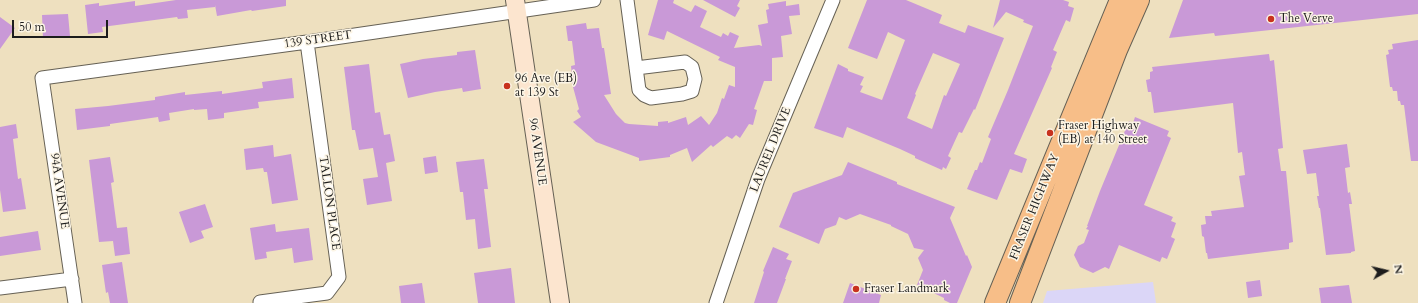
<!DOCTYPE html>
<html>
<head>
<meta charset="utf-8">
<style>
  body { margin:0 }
  #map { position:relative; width:1418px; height:303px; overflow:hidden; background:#eee0bf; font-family:Cardo,serif }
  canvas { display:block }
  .north { position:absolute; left:1366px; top:251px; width:40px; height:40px; -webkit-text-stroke:3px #fcf5e5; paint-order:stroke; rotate:82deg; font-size:11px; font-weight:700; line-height:16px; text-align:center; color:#1c1c1c }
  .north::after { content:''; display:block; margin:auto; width:14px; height:18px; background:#1c1c1c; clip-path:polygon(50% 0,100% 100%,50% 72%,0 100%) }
  .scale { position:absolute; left:12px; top:20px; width:96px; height:18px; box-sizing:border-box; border:2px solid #1c1c1c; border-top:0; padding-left:5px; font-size:12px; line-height:14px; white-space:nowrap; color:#1c1c1c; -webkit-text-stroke:3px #fcf5e5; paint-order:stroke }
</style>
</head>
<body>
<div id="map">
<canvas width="1418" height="303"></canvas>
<div class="north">N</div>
<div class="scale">50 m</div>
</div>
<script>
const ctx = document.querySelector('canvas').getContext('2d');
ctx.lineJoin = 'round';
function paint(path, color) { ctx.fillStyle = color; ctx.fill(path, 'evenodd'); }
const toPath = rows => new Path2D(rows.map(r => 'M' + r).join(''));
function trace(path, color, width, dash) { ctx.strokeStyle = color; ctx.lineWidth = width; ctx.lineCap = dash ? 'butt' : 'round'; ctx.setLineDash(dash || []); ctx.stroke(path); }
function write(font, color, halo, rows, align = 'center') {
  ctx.font = font + ' Cardo,serif'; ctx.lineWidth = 3; ctx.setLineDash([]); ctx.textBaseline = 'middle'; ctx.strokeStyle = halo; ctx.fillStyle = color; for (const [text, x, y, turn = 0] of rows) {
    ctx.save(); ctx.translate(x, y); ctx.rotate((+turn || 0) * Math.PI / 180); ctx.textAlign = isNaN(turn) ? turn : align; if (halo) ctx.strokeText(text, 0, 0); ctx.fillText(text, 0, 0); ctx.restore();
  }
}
paint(toPath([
  [1153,282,1156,303,1043,303,1047,291]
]), '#dbd6f7');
paint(toPath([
  [176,0,286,0,286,6,252,11,251,10,217,16,215,5,215,7,187,10,188,18,178,19,177,17,102,27,103,32,88,34,85,5,99,3,99,6,135,1,135,6],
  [658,0,674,0,673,3,691,12,695,5,707,11,700,27,721,37,723,33,728,36,730,32,739,36,734,48,759,45,762,46,758,25,768,23,766,10,769,9,768,4,786,1,786,6,799,4,800,15,789,16,792,34,781,36,783,57,772,58,772,81,764,81,754,109,757,110,753,125,749,124,740,138,736,135,732,139,727,136,713,147,711,145,692,162,687,148,670,155,670,157,639,161,639,158,596,142,573,122,581,117,577,111,579,109,570,76,572,75,571,66,575,65,572,41,568,41,566,26,586,23,587,29,599,28,602,48,604,48,611,94,604,95,616,114,625,123,629,124,658,126,658,122,668,121,668,123,686,117,688,125,701,116,709,125,717,113,722,98,724,99,729,85,735,87,735,67,718,60,720,57,667,31,664,40,648,35],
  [703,0,740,0,737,6,740,8,735,17],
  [867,0,906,0,942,15,939,23,965,33,968,25,1004,38,975,110,974,109,962,133,959,132,948,156,951,158,946,169,943,167,942,170,915,158,915,156,900,149,847,127,843,138,814,128,838,64,848,69,848,71,864,77,860,85,863,86,860,92,882,100,905,40,888,32,877,59,848,48],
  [933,53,960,64,946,96,944,95,932,129,907,118,916,95,915,94],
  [1000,0,1063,0,1069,2,1068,6,1074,8,1070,22,1066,20,1053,50,1057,52,1051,67,1052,68,1014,154,1027,159,1022,173,1010,169,997,200,967,189,975,170,977,170,980,162,982,163,991,139,988,137,1008,90,1033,26,1023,22,1024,20,1006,12,993,28],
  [1183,0,1418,0,1418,14,1215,36,1214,33,1169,38],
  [68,14,70,36,43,38,42,15],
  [0,17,15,28,0,49],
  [1418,40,1418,161,1411,161,1404,105,1401,105,1400,101,1398,101,1397,91,1393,91,1392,87,1390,87,1386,55,1389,54,1388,50,1393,49,1392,44],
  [475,50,481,89,463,92,462,88,435,92,408,98,400,64,423,59,457,55,457,52],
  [1269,54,1270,61,1274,60,1283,148,1278,149,1281,171,1286,171,1293,242,1289,243,1289,249,1208,259,1207,253,1206,253,1204,237,1202,236,1201,225,1206,224,1205,216,1212,216,1211,211,1244,207,1239,176,1245,175,1242,152,1238,153,1233,103,1154,113,1151,92,1148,92,1146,80,1150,79,1150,72,1153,71,1152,67],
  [369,64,375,113,380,112,384,135,390,134,395,161,386,163,392,201,367,205,363,179,378,177,373,148,359,150,355,130,352,130,344,67],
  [292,78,294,98,258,102,259,108,224,113,224,118,208,120,207,109,194,110,194,109,169,113,170,120,159,122,158,117,110,124,110,126,77,130,75,109,108,106,155,100,155,97,185,92,185,95,222,91,222,94,263,88,262,82],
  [1135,117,1169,131,1167,136,1171,138,1144,205,1173,217,1171,221,1176,223,1171,237,1175,239,1167,259,1162,257,1160,262,1119,245,1109,269,1105,267,1093,273,1080,267,1074,255,1078,246,1084,243,1089,230,1086,229,1088,226,1087,226,1100,191,1129,121,1133,123],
  [16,124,18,138,13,139,18,179,21,178,26,209,3,212,0,190,0,127],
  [1347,144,1350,167,1345,168,1348,193,1350,192,1352,204,1349,204,1355,251,1351,252,1351,253,1326,255,1320,208,1319,208,1317,196,1319,196,1316,173,1307,174,1303,150],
  [273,145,274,157,291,154,298,200,272,204,267,172,264,172,263,168,246,170,244,149],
  [436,156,438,172,425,174,423,158],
  [110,157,114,182,111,183,117,228,127,227,130,254,115,256,113,241,99,242,89,160],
  [484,159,488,189,484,189,491,247,478,249,475,219,466,220,463,192,460,192,456,162],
  [848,162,897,182,897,184,955,207,950,218,966,256,967,255,972,267,957,303,950,303,944,300,944,298,917,285,923,270,918,258,924,250,914,248,908,234,891,226,891,225,860,214,846,220,839,217,836,225,825,229,819,244,779,227,793,193,842,175],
  [205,204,213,227,201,231,204,238,190,243,179,212],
  [275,224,276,232,309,228,313,260,294,263,292,248,266,252,267,258,255,260,250,228],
  [38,231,41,250,0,256,0,237],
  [773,247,789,254,786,259,792,261,785,279,786,279,777,303,754,303,764,272,763,271],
  [122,262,128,303,110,303,108,292,106,293,102,265],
  [511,268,515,303,478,303,474,273],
  [1260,280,1262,296,1248,298,1246,282],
  [422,283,425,303,401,303,399,286],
  [850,283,881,295,879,303,843,303],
  [1349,285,1352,303,1321,303,1319,288]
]), '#c999d7');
const minor = toPath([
  [627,0,639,90,644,95,651,98,682,94,692,91,695,79,692,67,685,62,636,68],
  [0,288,72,279],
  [260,302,327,293,339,277,307,42],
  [75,303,42,78,307,42,594,0],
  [716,303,758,179,833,0]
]);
const secondary = toPath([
  [515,0,560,303]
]);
const primary = toPath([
  [995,303,1120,0],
  [1020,303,1117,50,1139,0]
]);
trace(minor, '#666155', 15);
trace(secondary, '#666155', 20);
trace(primary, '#666155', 22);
trace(minor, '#fff', 13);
trace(secondary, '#fce5cf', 18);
trace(primary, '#f7be88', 20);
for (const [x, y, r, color] of [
  [1271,19,4,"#c8321e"],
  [507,86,4,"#c8321e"],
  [1050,133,4,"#c8321e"],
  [856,289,4,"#c8321e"]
]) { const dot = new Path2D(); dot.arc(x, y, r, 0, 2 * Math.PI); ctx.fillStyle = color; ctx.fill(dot); trace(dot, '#fcf5e5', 1.5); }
write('12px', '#1c1c1c', '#fcf5e5', [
  ["The Verve",1279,19],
  ["96 Ave (EB)",515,79],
  ["at 139 St",515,93],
  ["Fraser Highway",1058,126],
  ["(EB) at 140 Street",1058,140],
  ["Fraser Landmark",864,289]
], 'left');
write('12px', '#1c1c1c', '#fcf5e5', [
  ["139 STREET",318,40,-8],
  ["LAUREL DRIVE",771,150,-68],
  ["96 AVENUE",537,152,82],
  ["94A AVENUE",59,191,82],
  ["TALLON PLACE",329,203,82],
  ["FRASER HIGHWAY",1035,207,-68]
]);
</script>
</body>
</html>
